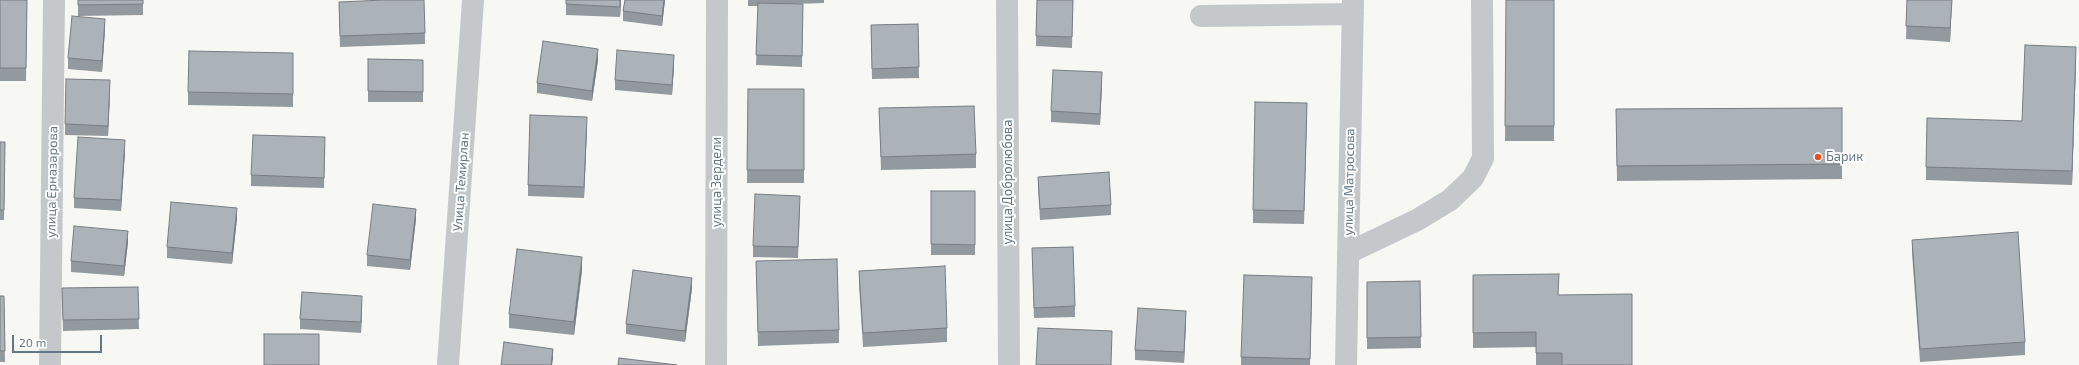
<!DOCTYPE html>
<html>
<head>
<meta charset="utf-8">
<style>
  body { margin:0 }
  #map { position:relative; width:2079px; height:365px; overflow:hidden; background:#f7f7f3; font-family:"Exo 2",sans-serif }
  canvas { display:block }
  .scale { position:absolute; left:12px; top:335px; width:90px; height:18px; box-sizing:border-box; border:2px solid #657785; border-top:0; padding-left:5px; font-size:12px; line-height:14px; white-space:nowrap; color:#657785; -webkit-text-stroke:3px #fff; paint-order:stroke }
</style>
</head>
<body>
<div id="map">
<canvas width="2079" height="365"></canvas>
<div class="scale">20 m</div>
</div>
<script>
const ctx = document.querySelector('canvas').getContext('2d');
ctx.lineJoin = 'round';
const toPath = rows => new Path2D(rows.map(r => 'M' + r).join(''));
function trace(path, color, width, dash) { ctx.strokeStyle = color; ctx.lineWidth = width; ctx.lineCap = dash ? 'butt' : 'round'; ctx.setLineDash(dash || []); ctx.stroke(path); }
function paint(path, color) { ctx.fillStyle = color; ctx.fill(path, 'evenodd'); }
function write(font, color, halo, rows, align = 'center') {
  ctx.font = font + ' "Exo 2",sans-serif'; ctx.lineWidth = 4; ctx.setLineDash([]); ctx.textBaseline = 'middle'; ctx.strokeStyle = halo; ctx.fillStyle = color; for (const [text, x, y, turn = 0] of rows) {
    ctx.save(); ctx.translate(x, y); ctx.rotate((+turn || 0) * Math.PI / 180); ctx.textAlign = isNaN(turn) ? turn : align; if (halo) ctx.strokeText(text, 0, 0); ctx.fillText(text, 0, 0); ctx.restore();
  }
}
trace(toPath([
  [1007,0,1009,365],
  [1201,16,1353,14],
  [1348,253,1417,220,1450,200,1473,178,1483,158,1482,0],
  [50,365,54,0],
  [448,365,473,0],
  [716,365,717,0],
  [1346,365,1353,0]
]), '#c4c8cb', 22);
paint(toPath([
  [0,0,27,0,26,81,0,81],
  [78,0,143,0,143,15,78,16],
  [566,0,621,0,620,17,566,15],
  [625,0,665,0,662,26,623,21,623,11],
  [748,0,824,0,824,3,794,4,803,15,802,67,756,65,758,6,748,6],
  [1037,0,1073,0,1072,48,1036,46],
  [1506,0,1554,0,1554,141,1505,141],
  [1907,0,1952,0,1950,42,1906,39],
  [339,2,425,33,425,44,340,47],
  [918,24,919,78,872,79,871,25],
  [105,29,102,72,68,69,68,58],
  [293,53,293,107,188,105,188,92],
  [368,59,423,60,423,102,368,102],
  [598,60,592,101,537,93,537,83],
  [2076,61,2072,185,1926,180,1926,167,2022,121],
  [674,66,672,95,615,90,615,80],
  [1102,83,1100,125,1051,122,1051,111],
  [748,89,804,89,804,183,747,183],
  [110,91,108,136,65,135,65,124],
  [879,108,976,154,976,168,881,170],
  [1842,108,1842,179,1617,181,1616,109],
  [1307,116,1304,224,1253,223,1253,210],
  [587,127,584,198,528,196,528,185],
  [0,142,5,142,4,220,0,220],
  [325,147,324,188,251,186,251,175],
  [125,151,121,211,74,208,74,198],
  [1038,177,1111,205,1111,215,1040,220,1038,187],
  [931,191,975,191,975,255,931,255],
  [800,206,798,258,753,257,753,246],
  [237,218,232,264,167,258,167,247],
  [416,219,410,270,367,266,367,255],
  [1912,240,2025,342,2025,355,1920,362,1912,253],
  [128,242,124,276,71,272,71,261],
  [1032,248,1075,306,1075,317,1034,318],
  [756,261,839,330,839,343,758,346],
  [582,270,574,335,509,328,509,314],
  [859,271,947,328,947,342,863,347,859,285],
  [1473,275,1558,295,1632,365,1536,365,1536,347,1473,348],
  [1420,281,1421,348,1367,349,1367,282],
  [138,287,139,329,63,331,62,288],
  [692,288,685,342,626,334,626,324],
  [1312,291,1310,365,1241,365,1241,357],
  [0,296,4,296,5,362,0,362],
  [362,307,361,333,300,329,300,319],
  [1186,321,1184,363,1135,360,1135,350]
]), '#939a9f');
paint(toPath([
  [620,0,621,0,620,17],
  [664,0,665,0,662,26,662,16],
  [1952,0,1950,42,1950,28],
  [105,19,105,29,102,72,102,61],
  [2076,47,2076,61,2072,185,2072,171],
  [598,49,598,60,592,101,592,91],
  [674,55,674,66,672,95,672,85],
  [1102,72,1102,83,1100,125,1100,114],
  [110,80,110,91,108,136,108,126],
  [587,117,587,127,584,198,584,187],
  [125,140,125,151,121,211,121,200],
  [237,208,237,218,232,264,232,253],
  [416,209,416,219,410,270,410,260],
  [128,231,128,242,124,276,124,266],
  [582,257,582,270,574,335,574,322],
  [1312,277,1312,291,1310,365],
  [692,278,692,288,685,342,685,331],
  [362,296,362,307,361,333,361,322],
  [1186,311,1186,321,1184,363,1184,352],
  [553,349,553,359,552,365,551,365]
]), '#787d82');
const building = toPath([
  [0,0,27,0,26,68,0,68,0,0],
  [78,0,143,0,143,4,78,5,78,0],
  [384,0,424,0,425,33,340,36,339,2,384,0],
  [566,0,620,0,620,7,566,4,566,0],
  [625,0,664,0,662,16,623,11,625,0],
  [1037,0,1073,0,1072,37,1036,36,1037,0],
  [1506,0,1554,0,1554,126,1505,126,1506,0],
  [1907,0,1952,0,1950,28,1906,26,1907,0],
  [758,3,803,4,802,56,756,55,758,3],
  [72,16,105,19,102,61,68,58,72,16],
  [918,24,919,67,872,69,871,25,918,24],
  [543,41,598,49,592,91,537,83,543,41],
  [2025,45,2076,47,2072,171,1926,167,1927,118,2022,121,2025,45],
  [617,50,674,55,672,85,615,80,617,50],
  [189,51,293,53,293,94,188,92,189,51],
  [368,59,423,60,423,92,368,91,368,59],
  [1053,70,1102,72,1100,114,1051,111,1053,70],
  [66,79,110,80,108,126,65,124,66,79],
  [748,89,804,89,804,170,747,170,748,89],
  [1255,102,1307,103,1304,211,1253,210,1255,102],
  [974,106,976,154,881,157,879,108,974,106],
  [1842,108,1842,164,1617,166,1616,109,1842,108],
  [530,115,587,117,584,187,528,185,530,115],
  [253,135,325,137,324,178,251,175,253,135],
  [78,137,125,140,121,200,74,198,78,137],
  [0,142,5,142,4,210,0,210,0,142],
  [1109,172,1111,205,1040,209,1038,177,1109,172],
  [931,191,975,191,975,245,931,244,931,191],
  [755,194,800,196,798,247,753,246,755,194],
  [171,202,237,208,232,253,167,247,171,202],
  [373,204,416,209,410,260,367,255,373,204],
  [74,226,128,231,124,266,71,261,74,226],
  [2018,232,2025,342,1920,349,1912,240,2018,232],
  [1073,247,1075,306,1034,308,1032,248,1073,247],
  [517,249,582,257,574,322,509,314,517,249],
  [837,259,839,330,758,332,756,261,837,259],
  [945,266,947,328,863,333,859,271,945,266],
  [633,270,692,278,685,331,626,324,633,270],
  [1559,274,1558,295,1632,294,1632,365,1562,365,1562,353,1536,353,1536,332,1473,333,1473,275,1559,274],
  [1244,275,1312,277,1310,359,1241,357,1244,275],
  [1420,281,1421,337,1367,338,1367,282,1420,281],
  [138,287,139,319,63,320,62,288,138,287],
  [302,292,362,296,361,322,300,319,302,292],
  [0,296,4,296,5,351,0,351,0,296],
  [1138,308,1186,311,1184,352,1135,350,1138,308],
  [1038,328,1112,331,1111,365,1036,365,1038,328],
  [264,334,319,334,319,365,264,365,264,334],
  [504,342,553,349,551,365,501,365,504,342],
  [619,358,677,365,618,365,619,358]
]);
paint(building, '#abb3b9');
trace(building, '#787d82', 1);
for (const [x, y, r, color] of [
  [1818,157,4,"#e75123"]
]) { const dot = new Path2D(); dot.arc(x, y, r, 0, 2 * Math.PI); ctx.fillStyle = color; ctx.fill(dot); trace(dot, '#fff', 1.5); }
write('13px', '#657785', '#fff', [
  ["Барик",1826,157]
], 'left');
write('13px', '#657785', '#fff', [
  ["улица Ерназарова",52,182,-89],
  ["Улица Темирлан",461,182,-86],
  ["улица Зердели",717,182,-90],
  ["улица Добролюбова",1008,182,-90],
  ["улица Матросова",1349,182,-89]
]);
</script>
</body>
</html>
